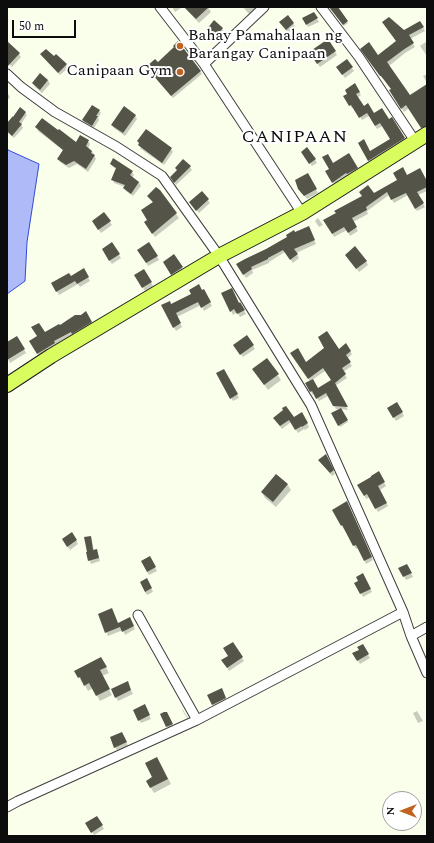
<!DOCTYPE html>
<html>
<head>
<meta charset="utf-8">
<style>
  body { margin:0 }
  #map { position:relative; width:434px; height:843px; overflow:hidden; background:#faffec; font-family:Spectral,serif }
  canvas { display:block }
  .frame { position:absolute; inset:0; border:8px solid #0c0c0c; pointer-events:none }
  .north { position:absolute; left:382px; top:791px; width:40px; height:40px; box-sizing:border-box; background:#fff; border:1px solid #9e9e9e; border-radius:50%; rotate:270deg; font-size:11px; font-weight:700; line-height:16px; text-align:center; color:#0c0c0c }
  .north::after { content:''; display:block; margin:auto; width:14px; height:18px; background:#c06321; clip-path:polygon(50% 0,100% 100%,50% 72%,0 100%) }
  .scale { position:absolute; left:12px; top:20px; width:64px; height:18px; box-sizing:border-box; border:2px solid #0c0c0c; border-top:0; padding-left:5px; font-size:12px; line-height:14px; white-space:nowrap; color:#0c0c0c; -webkit-text-stroke:3px #fff; paint-order:stroke }
</style>
</head>
<body>
<div id="map">
<canvas width="434" height="843"></canvas>
<div class="frame"></div>
<div class="north">N</div>
<div class="scale">50 m</div>
</div>
<script>
const ctx = document.querySelector('canvas').getContext('2d');
ctx.lineJoin = 'round';
function paint(path, color) { ctx.fillStyle = color; ctx.fill(path, 'evenodd'); }
const toPath = rows => new Path2D(rows.map(r => 'M' + r).join(''));
function trace(path, color, width, dash) { ctx.strokeStyle = color; ctx.lineWidth = width; ctx.lineCap = dash ? 'butt' : 'round'; ctx.setLineDash(dash || []); ctx.stroke(path); }
function write(font, color, halo, rows, align = 'center') {
  ctx.font = font + ' Spectral,serif'; ctx.lineWidth = 4; ctx.setLineDash([]); ctx.textBaseline = 'middle'; ctx.strokeStyle = halo; ctx.fillStyle = color; for (const [text, x, y, turn = 0] of rows) {
    ctx.save(); ctx.translate(x, y); ctx.rotate((+turn || 0) * Math.PI / 180); ctx.textAlign = isNaN(turn) ? turn : align; if (halo) ctx.strokeText(text, 0, 0); ctx.fillText(text, 0, 0); ctx.restore();
  }
}
const water = toPath([
  [8,150,39,164,27,242,25,281,7,294,7,151,8,150]
]);
paint(water, '#afbbf8');
trace(water, '#3449d1', 1);
paint(toPath([
  [172,7,181,7,181,8,175,12],
  [184,7,208,7,211,12,199,23],
  [243,7,257,7,257,8,249,14],
  [329,7,337,7,348,23,344,26],
  [314,14,319,22,308,27,304,19],
  [420,22,425,31,410,39,415,47,405,53,389,66,410,97,427,97,427,130,424,131,409,108,404,112,390,91,392,90,384,79,383,79,363,52,378,56,397,42,386,26,403,31],
  [293,23,295,27,288,33,283,26],
  [208,29,222,29,224,32,218,39,210,32],
  [427,41,427,56,420,46],
  [7,43,19,54,21,57,12,67,7,62],
  [335,52,337,55,320,67,312,56],
  [42,55,54,58,66,65,68,68,60,75],
  [346,60,354,71,345,78,339,70],
  [158,64,200,71,202,74,173,98,149,70],
  [427,74,427,83,423,76],
  [48,80,50,84,42,93,35,87,33,83],
  [355,85,361,95,357,98,364,107,374,115,389,120,406,141,370,164,359,143,370,152,391,139,383,126,377,129,369,116,362,120,354,107,352,108,345,97,348,94],
  [7,92,10,97,7,101],
  [99,111,101,113,98,118,99,120,94,128,84,123,83,120],
  [25,113,27,115,21,124,23,128,14,138,7,132,7,125],
  [135,115,137,119,125,136,114,128,112,125],
  [37,128,76,144,88,141,90,144,88,149,92,151,96,159,88,172,77,164,69,168,60,162,58,159,64,151,38,131],
  [139,145,171,149,173,152,164,165,141,149],
  [349,154,359,172,335,185,326,172,330,169,333,164],
  [304,155,315,159,317,163,312,166],
  [111,164,132,172,134,175,132,178,139,182,141,186,133,196,126,191,124,188,125,187,114,183,113,179,117,169,113,167],
  [190,167,192,170,176,185,173,180,178,171,176,168],
  [307,174,318,193,307,199,301,192],
  [407,176,427,183,427,191,418,195,425,207,417,211,408,195,394,203,389,195,367,211,368,214,353,222,358,231,350,236,347,230,334,237,325,220],
  [159,191,179,218,155,237,148,227,148,220,153,203,149,196],
  [202,192,210,203,199,213,192,205],
  [318,218,323,225,319,227,315,221],
  [110,222,112,225,101,233,95,224],
  [310,231,316,244,296,253,299,258,293,263,285,252,269,262,269,263,252,270,253,273,246,278,238,265,266,250,295,233],
  [112,244,121,258,112,264,103,250],
  [149,244,159,260,148,266,139,250],
  [174,256,184,271,174,277,166,266],
  [348,258,366,261,368,265,359,272],
  [84,270,90,281,80,287,78,284,59,295,52,283,70,277],
  [144,270,153,286,145,291,136,275],
  [204,290,212,306,204,311,201,305,177,317,182,327,176,331,162,306,171,305],
  [222,294,239,304,240,303,246,314,240,317,237,312,233,315],
  [86,313,94,326,40,358,31,341],
  [247,336,255,349,243,357,237,348],
  [17,337,26,353,10,363,7,357,7,343],
  [346,345,352,354,347,359,352,366,343,372,347,378,335,386,348,410,340,409,348,422,340,427,332,414,340,409,336,409,328,396,319,401,314,394,313,395,306,384,310,381,293,356,306,363,338,351],
  [325,371,332,380,318,389,312,380],
  [267,360,281,380,268,390,257,375],
  [224,370,239,398,233,401,218,374],
  [397,404,404,416,396,421,388,408],
  [302,414,309,427,305,430,304,429,298,433,291,422,282,429,276,421,294,418],
  [328,459,335,474,332,476,319,460],
  [378,472,386,486,380,490,388,506,378,512,370,497,366,499,359,485],
  [287,484,291,490,276,507,265,498,262,492],
  [349,506,373,560,366,564,358,548,356,549,345,528,344,529,334,510],
  [91,537,92,540,94,551,98,553,100,561,91,564,87,553,88,552],
  [76,540,78,544,70,550,65,543],
  [149,557,157,571,149,575,142,561],
  [407,565,413,577,406,580,400,569],
  [362,575,372,592,363,597,356,583,360,581],
  [149,583,153,592,147,595,145,592],
  [112,609,118,624,129,618,135,629,125,635,123,630,108,636,99,614],
  [233,644,244,661,229,671,223,660,229,656],
  [362,645,370,658,360,664,354,654,360,650],
  [101,658,109,673,102,676,112,695,100,701,93,688,88,691,83,682,82,683,76,671],
  [129,686,133,694,118,701,116,697],
  [223,692,227,702,215,708,208,695],
  [146,709,151,719,141,723,139,720],
  [182,710,183,710,190,721,189,721],
  [417,711,423,721,418,723,413,713],
  [166,712,174,728,169,730,161,714],
  [124,736,128,746,117,750,115,747],
  [160,763,171,784,154,793,147,781,154,777],
  [97,817,104,829,94,835,87,823]
]), '#0003');
paint(toPath([
  [184,7,209,7,196,19],
  [329,7,338,7,348,21,343,25],
  [314,12,318,18,306,25,302,18],
  [288,15,294,23,286,30,279,22],
  [389,17,404,30,420,21,424,27,409,35,414,43,403,50,387,62,410,95,427,84,427,126,421,128,406,105,401,109,389,90,391,89,381,76,380,76,360,49,369,42,378,55,396,41,382,22],
  [214,20,223,28,216,36,207,29],
  [328,39,336,51,317,64,309,52],
  [7,41,20,53,7,67],
  [178,41,201,71,171,96,146,67,155,59,158,62,174,47,173,46],
  [46,49,54,56,56,54,67,64,58,73,40,54],
  [347,59,353,67,342,75,336,67],
  [40,73,48,80,40,90,32,83],
  [355,83,360,92,356,94,364,106,368,103,374,113,382,108,389,119,392,117,405,138,368,161,358,143,364,139,370,151,390,139,380,123,375,126,367,113,359,118,351,105,349,106,343,96,347,94,345,90],
  [92,105,100,110,96,116,98,116,92,126,82,120],
  [124,106,136,115,123,133,111,125],
  [20,107,26,112,19,122,22,124,12,136,7,131,7,123,13,116,13,117],
  [42,118,58,130,59,129,76,142,80,135,89,140,86,146,92,151,91,153,95,155,86,169,74,161,66,165,57,159,63,150,35,127],
  [146,129,172,148,162,163,138,145,139,143,137,141],
  [307,147,316,159,309,164,301,152],
  [349,153,358,168,347,174,346,173,332,183,325,171,329,169,322,157,328,154,333,163],
  [113,158,133,171,130,175,139,182,131,194,123,188,125,185,111,180,116,168,110,164],
  [183,159,191,166,174,183,170,177,177,170,175,168],
  [403,167,407,175,420,168,427,181,427,187,417,192,424,203,415,209,406,193,391,200,387,192,366,207,367,210,352,218,357,227,348,233,344,227,332,234,323,220,336,213,334,211,362,196,359,192,368,185,374,193,397,180,393,173],
  [308,173,317,189,304,196,298,189,295,180],
  [156,187,160,190,177,213,152,234,144,222,147,220,141,210,153,202,147,196],
  [202,191,209,199,196,211,189,202],
  [104,212,111,221,98,230,92,221],
  [309,226,315,240,294,249,298,254,290,260,283,250,268,258,268,259,251,267,252,269,243,275,236,264,245,259,266,249,287,237,286,235,294,230,295,232],
  [112,242,120,254,109,261,102,249],
  [149,242,158,256,146,263,137,250],
  [355,246,367,261,356,269,345,255],
  [174,254,183,267,171,275,163,262],
  [84,268,89,277,77,284,75,281,56,292,51,283,69,273,71,276],
  [144,269,152,282,142,288,134,275],
  [199,284,202,290,204,289,211,302,201,308,198,302,176,313,181,323,173,328,161,305,170,301,171,304,191,294,189,290],
  [232,288,239,303,240,302,245,310,237,314,234,309,230,312,221,293],
  [86,311,92,322,72,334,71,332,54,341,55,343,37,354,29,341,37,336,31,327,39,323,45,332,59,324,60,325,75,315,81,315],
  [327,331,339,349,346,343,351,351,346,355,351,362,342,368,346,374,335,383,348,407,333,406,326,393,316,399,312,391,310,392,305,383,313,379,318,388,331,380,323,368,308,379,290,353,298,348,306,362,324,348,318,337],
  [247,335,254,345,240,355,233,345],
  [17,336,25,349,7,360,7,342],
  [267,358,279,374,264,385,252,369],
  [224,369,238,394,230,399,216,373],
  [397,402,403,412,393,418,387,408],
  [286,406,294,417,302,412,308,423,302,427,302,426,295,430,289,420,280,426,273,418,283,410,282,408],
  [341,408,348,420,338,426,331,413],
  [326,454,334,470,330,473,318,460],
  [379,471,385,482,378,486,387,503,375,509,367,494,364,496,357,485,371,477,371,476],
  [276,474,288,484,273,502,261,492],
  [347,501,372,557,364,561,356,545,353,546,342,525,341,526,332,510],
  [72,532,77,540,67,547,62,539],
  [91,536,93,550,97,549,99,558,88,561,86,552,87,552,84,537],
  [150,556,156,567,147,572,141,561],
  [407,564,412,573,403,577,398,568],
  [363,573,371,589,360,594,354,583,358,581,356,577],
  [147,578,152,588,145,592,140,582],
  [112,608,118,623,130,617,134,626,122,632,120,627,105,633,98,614],
  [233,642,243,657,227,668,221,660,228,656,223,648],
  [363,644,369,654,357,661,352,653,359,650,357,647],
  [101,657,107,667,100,670,110,689,96,696,89,683,84,686,80,677,78,678,74,671],
  [128,681,131,690,115,698,111,689],
  [222,688,226,698,212,705,207,695],
  [145,704,150,715,138,721,133,710],
  [164,712,167,712,173,724,166,727,160,714],
  [122,732,127,742,114,748,110,737],
  [157,757,168,779,150,788,146,781,152,777,145,763],
  [97,816,103,825,91,833,85,823]
]), '#555449');
const minor = toPath([
  [160,7,204,64,302,213],
  [321,7,359,57,415,141],
  [204,64,264,7],
  [7,74,21,87,55,112,117,147,162,176,219,256,311,405,403,612,411,636,427,673],
  [138,615,197,720],
  [411,636,427,627],
  [7,807,18,801,197,720,403,612]
]);
const primary = toPath([
  [7,385,51,356,219,256,302,213,427,134]
]);
trace(minor, '#3f3f3f', 11);
trace(primary, '#1d1d1d', 16);
trace(minor, '#fff', 9);
trace(primary, '#d9fd5e', 14);
for (const [x, y, r, color] of [
  [180,46,4,"#c06321"],
  [180,72,4,"#c06321"]
]) { const dot = new Path2D(); dot.arc(x, y, r, 0, 2 * Math.PI); ctx.fillStyle = color; ctx.fill(dot); trace(dot, '#fff', 1.5); }
write('16px', '#0c0c0c', '#fff', [
  ["Bahay Pamahalaan ng",188,37],
  ["Barangay Canipaan",188,55],
  ["Canipaan Gym",172,72,"right"]
], 'left');
ctx.letterSpacing = '1px';
write('18px', '#0c0c0c', '#fff', [
  ["CANIPAAN",295,138]
]);
ctx.letterSpacing = '0px';
</script>
</body>
</html>
